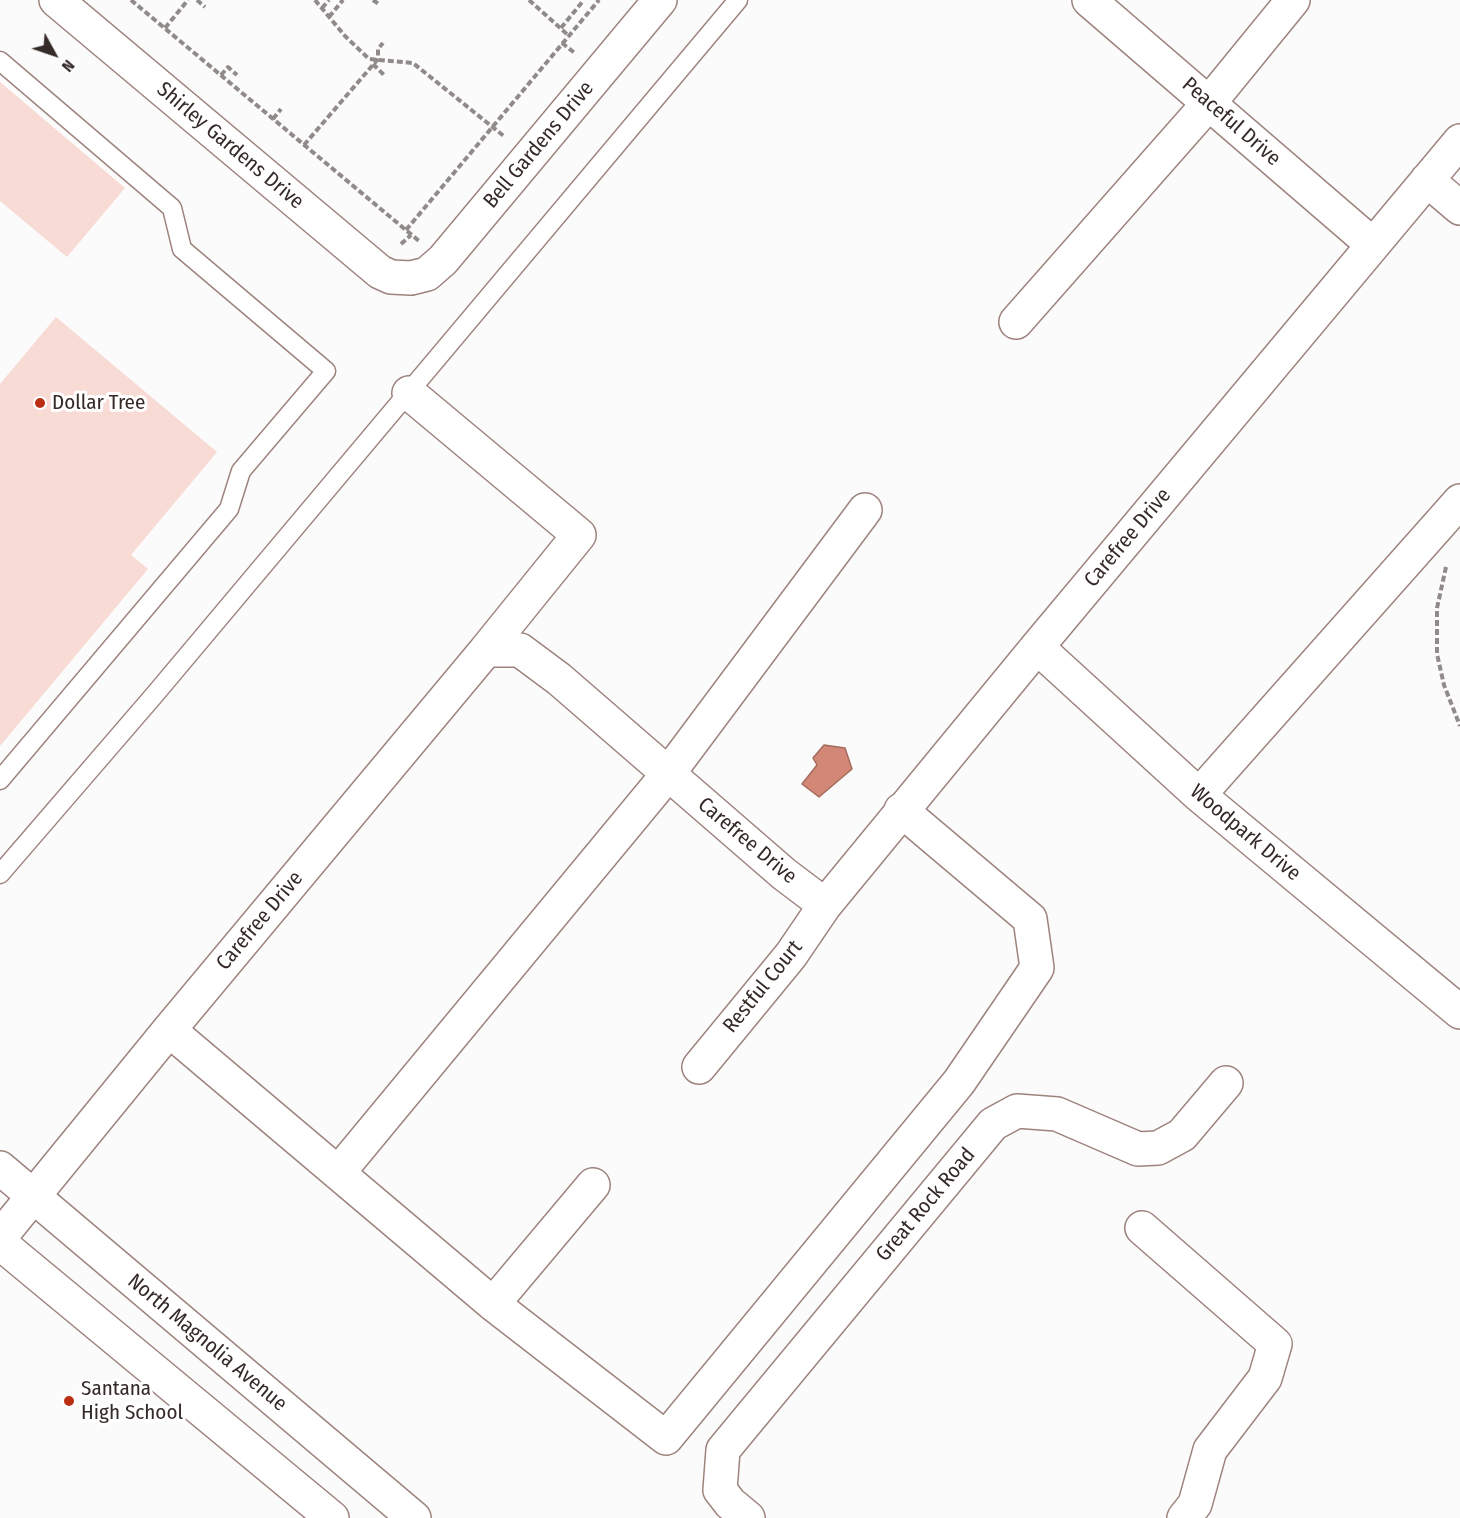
<!DOCTYPE html>
<html>
<head>
<meta charset="utf-8">
<style>
  body { margin:0 }
  #map { position:relative; width:1460px; height:1518px; overflow:hidden; background:#fbfbfb; font-family:"Fira Sans Condensed",sans-serif }
  canvas { display:block }
  .north { position:absolute; left:24px; top:24px; width:60px; height:60px; -webkit-text-stroke:4px #fff; paint-order:stroke; rotate:130deg; font-size:16px; font-weight:700; line-height:24px; text-align:center; color:#352a27 }
  .north::after { content:''; display:block; margin:auto; width:21px; height:27px; background:#352a27; clip-path:polygon(50% 0,100% 100%,50% 72%,0 100%) }
</style>
</head>
<body>
<div id="map">
<canvas width="1460" height="1518"></canvas>
<div class="north">N</div>
</div>
<script>
const ctx = document.querySelector('canvas').getContext('2d');
ctx.lineJoin = 'round';
function paint(path, color) { ctx.fillStyle = color; ctx.fill(path, 'evenodd'); }
const toPath = rows => new Path2D(rows.map(r => 'M' + r).join(''));
function trace(path, color, width, dash) { ctx.strokeStyle = color; ctx.lineWidth = width; ctx.lineCap = dash ? 'butt' : 'round'; ctx.setLineDash(dash || []); ctx.stroke(path); }
function write(font, color, halo, rows, align = 'center') {
  ctx.font = font + ' "Fira Sans Condensed",sans-serif'; ctx.lineWidth = 6; ctx.setLineDash([]); ctx.textBaseline = 'middle'; ctx.strokeStyle = halo; ctx.fillStyle = color; for (const [text, x, y, turn = 0] of rows) {
    ctx.save(); ctx.translate(x, y); ctx.rotate((+turn || 0) * Math.PI / 180); ctx.textAlign = isNaN(turn) ? turn : align; if (halo) ctx.strokeText(text, 0, 0); ctx.fillText(text, 0, 0); ctx.restore();
  }
}
const water = toPath([
  [824,745,845,748,852,769,819,797,802,784,817,765,813,758,824,745]
]);
paint(water, '#d38776');
trace(water, '#a46b5e', 1.5);
paint(toPath([
  [0,82,125,188,67,257,0,201],
  [56,317,217,452,131,555,148,569,0,746,0,384]
]), '#f8dbd4');
const service = toPath([
  [0,61,172,208,182,249,326,371,241,471,229,509,0,780],
  [0,874,156,693,738,0]
]);
const minor = toPath([
  [56,0,380,272,391,277,411,278,427,274,443,260,660,0],
  [1089,0,1372,244],
  [1427,180,1460,208],
  [1016,322,1209,103,1293,0],
  [409,393,579,535,486,650],
  [1037,647,1199,795,1460,1012],
  [1199,795,1460,501],
  [169,1030,493,1304,666,1438,959,1082,1037,968,1030,919,901,810],
  [699,1067,791,955,825,905],
  [338,1173,668,774,865,510],
  [1142,1228,1275,1344,1265,1378,1210,1450,1195,1504,1184,1518],
  [0,1237,169,1030,486,650,520,650,559,679,784,874,825,905,1037,647,1460,141],
  [493,1304,593,1185],
  [748,1518,730,1503,720,1490,723,1450,993,1124,1017,1111,1057,1114,1138,1149,1158,1148,1182,1135,1226,1083]
]);
const secondary = toPath([
  [0,1168,414,1518],
  [0,1243,332,1518]
]);
trace(service, '#9d837d', 21);
trace(minor, '#9d837d', 36);
trace(secondary, '#9d837d', 36);
trace(toPath([
  [131,0,419,241],
  [197,0,205,7],
  [315,0,345,36,369,59,413,63,505,137],
  [373,0,380,5],
  [529,0,569,36],
  [322,8,329,0],
  [329,17,343,0],
  [165,28,188,0],
  [561,28,583,1],
  [562,43,576,54],
  [373,64,385,76],
  [221,75,228,67,237,75],
  [273,119,281,109],
  [304,145,378,59,378,49,383,43],
  [406,230,599,0],
  [401,244,411,235],
  [1446,567,1437,608,1437,654,1444,685,1460,726]
]), '#908a89', 4, [6, 3]);
trace(service, '#fff', 18);
trace(minor, '#fff', 33);
trace(secondary, '#fff', 33);
for (const [x, y, r, color] of [
  [40,403,6,"#ba2e14"],
  [69,1401,6,"#ba2e14"]
]) { const dot = new Path2D(); dot.arc(x, y, r, 0, 2 * Math.PI); ctx.fillStyle = color; ctx.fill(dot); trace(dot, '#fff', 2); }
write('21px', '#352a27', '#fff', [
  ["Peaceful Drive",1231,122,41],
  ["Bell Gardens Drive",539,145,-50],
  ["Shirley Gardens Drive",230,146,40],
  ["Carefree Drive",1128,538,-50],
  ["Woodpark Drive",1245,833,40],
  ["Carefree Drive",747,841,40],
  ["Carefree Drive",260,921,-50],
  ["Restful Court",763,987,-51],
  ["Great Rock Road",926,1205,-50],
  ["North Magnolia Avenue",207,1343,40]
]);
write('21px', '#352a27', '#fff', [
  ["Dollar Tree",52,403],
  ["Santana",81,1389],
  ["High School",81,1413]
], 'left');
</script>
</body>
</html>
